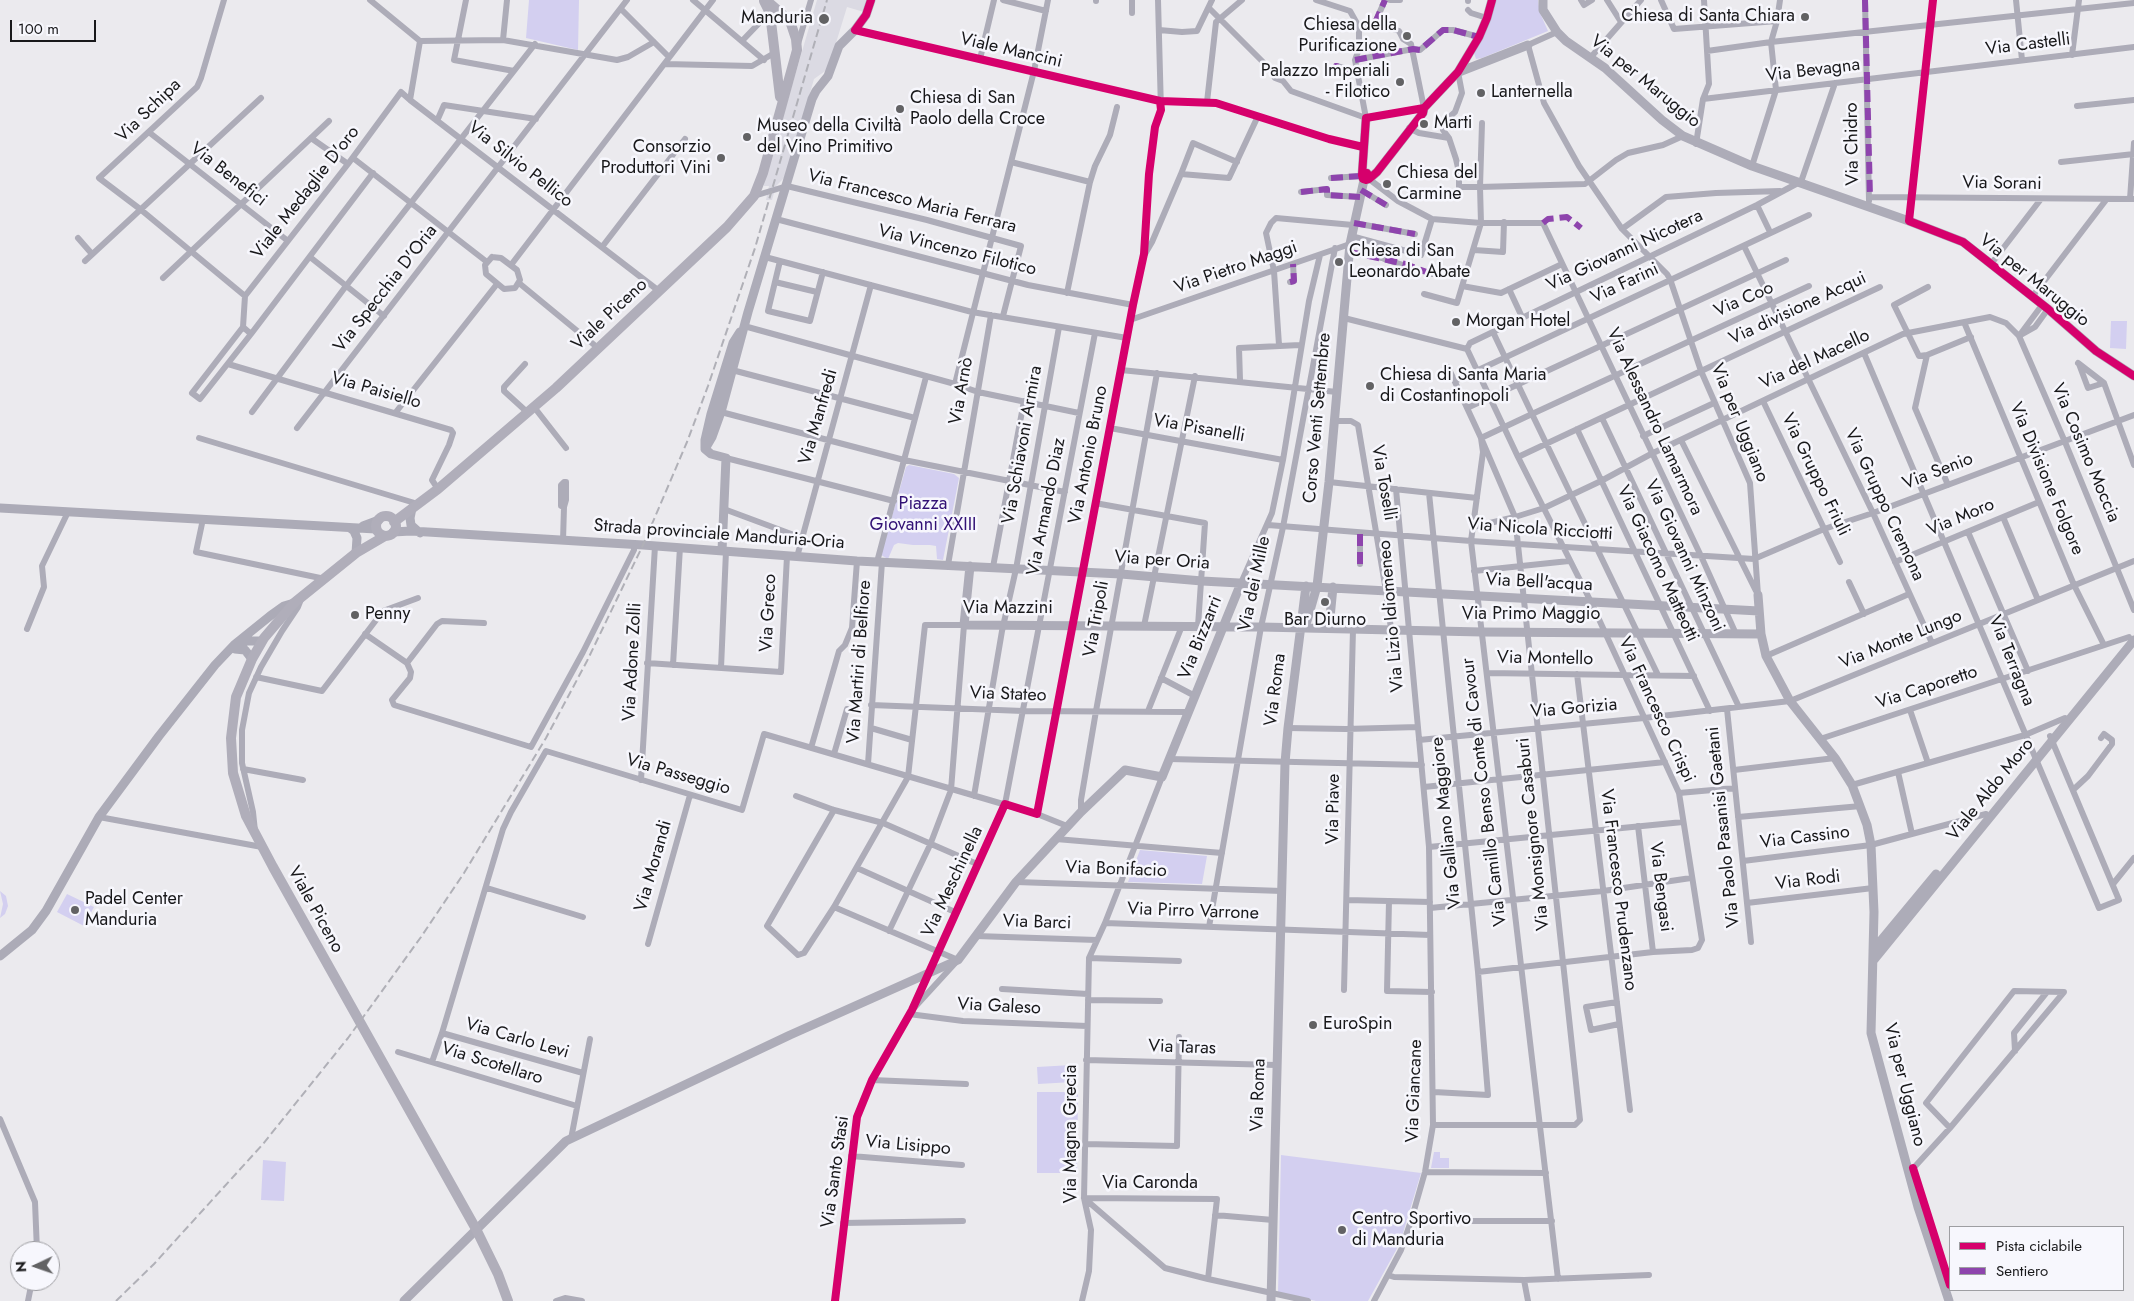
<!DOCTYPE html>
<html>
<head>
<meta charset="utf-8">
<style>
  body { margin:0 }
  #map { position:relative; width:2134px; height:1301px; overflow:hidden; background:#ebeaee; font-family:Jost,sans-serif }
  canvas { display:block }
  .legend { position:absolute; left:1949px; top:1226px; width:175px; height:65px; box-sizing:border-box; background:#f7f7fd; border:1px solid #9e9ea2; margin:0; padding:6px 9px; list-style:none; font-size:15px; color:#18181a }
  .legend li { display:flex; align-items:center; gap:10px; height:25px }
  .legend b { width:25px; border:1px solid #9e9ea2 }
  .north { position:absolute; left:10px; top:1241px; width:50px; height:50px; box-sizing:border-box; background:#f7f7fd; border:1px solid #9e9ea2; border-radius:50%; rotate:267deg; font-size:14px; font-weight:700; line-height:20px; text-align:center; color:#18181a }
  .north::after { content:''; display:block; margin:auto; width:18px; height:22px; background:#626264; clip-path:polygon(50% 0,100% 100%,50% 72%,0 100%) }
  .scale { position:absolute; left:10px; top:20px; width:86px; height:22px; box-sizing:border-box; border:2px solid #18181a; border-top:0; padding-left:6px; font-size:15px; line-height:18px; white-space:nowrap; color:#18181a; -webkit-text-stroke:4px #f7f7fd; paint-order:stroke }
</style>
</head>
<body>
<div id="map">
<canvas width="2134" height="1301"></canvas>
<ul class="legend">
<li><b style="height:6px;background:#d6006c"></b>Pista ciclabile</li>
<li><b style="height:6px;background:#8e44ad"></b>Sentiero</li>
</ul>
<div class="north">N</div>
<div class="scale">100 m</div>
</div>
<script>
const ctx = document.querySelector('canvas').getContext('2d');
ctx.lineJoin = 'round';
function paint(path, color) { ctx.fillStyle = color; ctx.fill(path, 'evenodd'); }
const toPath = rows => new Path2D(rows.map(r => 'M' + r).join(''));
function trace(path, color, width, dash) { ctx.strokeStyle = color; ctx.lineWidth = width; ctx.lineCap = dash ? 'butt' : 'round'; ctx.setLineDash(dash || []); ctx.stroke(path); }
function write(font, color, halo, rows, align = 'center') {
  ctx.font = font + ' Jost,sans-serif'; ctx.lineWidth = 5; ctx.setLineDash([]); ctx.textBaseline = 'middle'; ctx.strokeStyle = halo; ctx.fillStyle = color; for (const [text, x, y, turn = 0] of rows) {
    ctx.save(); ctx.translate(x, y); ctx.rotate((+turn || 0) * Math.PI / 180); ctx.textAlign = isNaN(turn) ? turn : align; if (halo) ctx.strokeText(text, 0, 0); ctx.fillText(text, 0, 0); ctx.restore();
  }
}
paint(toPath([
  [817,0,868,0,864,12,847,7,828,69,814,79,786,176,776,186,772,200,766,200,769,186,764,186,764,182]
]), '#dbdae3');
paint(toPath([
  [529,0,579,0,578,50,526,38],
  [1495,0,1538,0,1540,13,1548,31,1482,58,1476,59,1474,53],
  [2111,321,2127,321,2126,349,2110,348],
  [909,465,954,474,959,478,943,560,937,559,936,546,930,545,913,545,898,543,894,545,888,559,881,555,906,467],
  [1140,850,1207,856,1202,884,1128,882],
  [0,891,6,896,8,906,5,914,0,918,3,904],
  [67,894,94,907,84,926,57,912],
  [1072,1065,1073,1082,1038,1084,1037,1067],
  [1037,1092,1078,1092,1077,1173,1037,1173],
  [1434,1152,1440,1152,1440,1158,1449,1158,1449,1168,1431,1168],
  [1281,1155,1421,1173,1400,1243,1368,1301,1316,1301,1278,1293],
  [263,1160,286,1162,284,1201,261,1200]
]), '#d3cff0');
trace(toPath([
  [224,0,201,78,197,87,99,178,140,209,245,296],
  [370,0,420,41,503,40,617,60,628,57,654,42],
  [466,0,454,60,514,71],
  [693,0,764,60],
  [1003,0,1046,11],
  [1096,0,1096,1],
  [1316,0,1350,11,1359,27,1375,23],
  [1390,0,1400,0],
  [1468,0,1468,1],
  [1581,0,1584,5,1592,0],
  [1607,0,1621,22],
  [1661,0,1674,29,1777,21,1771,42,1707,51],
  [1865,0,1869,201],
  [2016,0,2022,60],
  [1209,8,1270,69,1275,78,1283,81,1291,91,1366,118],
  [621,9,669,57],
  [1468,10,1471,13,1487,18],
  [1132,13,1132,0],
  [1777,21,1780,0],
  [1375,23,1385,0],
  [855,30,1160,101,1216,103,1329,139,1363,147],
  [1159,30,1182,32,1197,31,1212,0],
  [1557,32,1528,45,1544,103,1579,166,1622,229,1667,274,1670,279,1701,371,1750,483,1758,595],
  [503,40,507,0],
  [420,41,410,100,659,291],
  [742,41,765,17],
  [798,44,811,0],
  [2072,55,2079,0],
  [1591,57,1641,0],
  [980,59,994,0],
  [1355,60,1413,49,1420,50,1443,30,1453,30,1479,37],
  [1355,60,1366,118],
  [1355,60,1359,49,1359,27],
  [665,64,752,66,776,52],
  [1330,69,1335,70,1336,66,1349,69],
  [1703,99,2134,47],
  [1207,102,1216,22,1242,0],
  [2077,106,2134,100],
  [1366,118,1424,108,1411,44,1403,39,1399,31,1375,23],
  [437,121,444,105,536,119],
  [1482,123,1480,187,1585,184,1616,160,1628,153,1663,145,1683,136],
  [1409,128,1419,133,1449,138],
  [150,133,288,241],
  [311,138,348,164],
  [1696,144,1703,99,1709,84,1704,0],
  [353,158,487,262],
  [1011,162,1090,182],
  [2061,162,2134,154],
  [1752,166,1776,90,1771,42,2134,3],
  [1181,174,1193,143,1237,162],
  [1331,178,1362,176],
  [1369,179,1398,201,1432,219,1481,223,1543,223,1701,556,1736,634],
  [1361,190,1386,205],
  [1301,192,1327,189,1327,195,1360,197],
  [754,196,787,186,927,220,1021,246,1003,316],
  [1870,197,2134,199],
  [2130,199,2134,143],
  [1757,205,1770,232],
  [776,219,1028,285,1133,305],
  [1909,221,1933,0],
  [1354,223,1415,234],
  [1622,229,1666,197,1716,193,1780,191],
  [1351,236,1421,255,1432,219],
  [78,238,92,254],
  [1744,246,1873,513,1932,643],
  [602,247,685,139],
  [1474,250,1503,252,1504,222],
  [1350,252,1382,258],
  [1145,254,1152,242,1181,174,1229,178,1258,116],
  [310,257,384,316],
  [492,257,501,258,517,270,520,280,515,288,504,289,486,274,485,265,492,257],
  [765,257,972,312,1127,338],
  [1384,259,1432,274],
  [85,261,261,98],
  [780,261,768,311,810,321,823,272],
  [1991,264,2041,199],
  [511,265,713,0],
  [163,278,329,121],
  [775,282,817,292],
  [1290,282,1294,281,1293,264],
  [519,283,598,348],
  [1462,286,1501,293,1562,264],
  [1928,287,1894,305,1919,356,1927,355,1915,408,1948,485],
  [1509,289,1522,317],
  [1067,293,1090,182,1095,166,1110,135,1117,107],
  [1424,294,1457,303,1481,223,1480,187,1459,187,1459,172,1456,159,1449,138,1443,130,1446,120,1455,112,1462,93,1458,72],
  [2032,297,2106,200],
  [2042,305,2019,336,2035,327,2048,309],
  [1344,318,1467,349],
  [1130,320,1350,244],
  [1964,322,2074,585,2104,645],
  [744,326,955,384,978,392,1079,413],
  [243,327,251,334,200,399,192,393,243,327,245,296,348,164,401,92,410,100],
  [251,334,373,173],
  [1279,345,1274,271,1266,233,1271,223,1276,218,1353,225],
  [1467,349,1518,457,1591,602,1679,793,1702,940,1698,948,1692,950,1653,952,1478,972],
  [1467,349,1470,343,1757,205,1798,183,1802,179,1835,83],
  [1864,353,2099,908,2119,900,2050,736],
  [1927,355,1971,337],
  [2078,363,2104,383,2134,465],
  [228,364,451,430,453,433,449,445,432,480,438,489],
  [525,364,504,387,504,391,527,412],
  [2079,364,2088,388,2104,383],
  [1448,367,1481,438,1483,452,1471,541,1558,1279],
  [732,370,915,418],
  [1121,370,1337,392],
  [1240,380,1239,348,1300,345],
  [1455,381,1809,215],
  [955,384,1034,71,1048,0],
  [1763,401,1840,562],
  [534,407,566,448],
  [1467,408,1786,260],
  [252,412,346,286,535,44],
  [396,412,497,284],
  [721,412,904,460,1065,492],
  [1602,418,1739,707],
  [1335,421,1351,421,1358,425,1386,591,1391,629],
  [297,428,627,0],
  [1110,428,1283,460],
  [1577,429,1710,711],
  [1643,436,1714,403],
  [199,438,418,504],
  [1681,440,1756,591],
  [1518,457,1880,287],
  [726,458,894,501],
  [1329,482,1477,498],
  [1429,493,1478,972,1488,1095,1434,1092],
  [1095,503,1205,523,1198,626],
  [724,509,802,538],
  [2003,517,2038,600],
  [203,519,196,552,325,579],
  [1268,525,1471,541,1754,559,1824,529,1873,513,2134,415],
  [1473,527,1515,517,1544,508,1601,481,1651,454,1903,334,1990,317,2006,323,2019,336,2065,442,2134,610],
  [1968,532,2028,671],
  [563,541,564,507,566,500,566,482,564,482,561,485,561,506,564,507],
  [797,557,871,285],
  [877,562,926,377],
  [1895,562,2039,502],
  [1360,564,1360,533],
  [948,565,991,315],
  [993,567,1024,401],
  [1474,571,1569,561],
  [1849,582,1864,614],
  [1241,583,1272,513,1283,460,1309,301,1320,255],
  [1144,626,1195,376],
  [27,629,44,587,42,566,68,512],
  [365,634,407,663,411,672,410,678,392,700,394,705,531,747,583,652,634,550,634,545],
  [1766,656,1909,594],
  [407,663,437,624,442,621,484,623],
  [647,663,781,672,787,556],
  [673,665,680,547],
  [721,668,726,551],
  [1487,673,1694,676],
  [1577,674,1630,1110],
  [1658,675,1532,414,1809,286],
  [256,677,322,691,383,611,418,598],
  [1161,678,1195,696],
  [871,705,1023,711,1188,712],
  [1727,709,1751,942],
  [1910,710,1928,763],
  [1148,711,1182,626],
  [871,728,912,740],
  [1288,728,1346,729,1418,727],
  [1820,739,2129,637],
  [1419,740,1644,718,1790,701,2134,561],
  [811,748,839,651,845,645,852,628,857,561],
  [834,754,847,709],
  [1169,759,1422,765],
  [868,764,882,562],
  [243,769,303,780],
  [1734,770,1835,758],
  [1898,772,1912,834],
  [641,780,655,546],
  [1852,785,2025,735,2065,718],
  [1424,787,1665,762],
  [2073,790,2088,776,2112,744,2112,740,2104,734,2101,738],
  [1679,793,1735,788],
  [796,796,834,810,883,823,977,864],
  [974,796,1002,631,1016,569,1059,327],
  [834,810,767,926,798,955,804,953,834,907,908,777,925,625,964,625,951,790,930,845,889,931],
  [1081,812,1081,800,1096,711,1157,373],
  [1037,814,1133,305,1144,254,1149,174,1155,127,1161,110,1158,0],
  [99,817,262,847],
  [1738,817,1861,806],
  [1638,826,1653,952],
  [255,831,253,812,242,763,242,730,249,693,261,667,282,631,298,607,302,597],
  [1056,839,1222,853],
  [1429,847,1683,822],
  [1743,861,1871,845,1986,814],
  [857,868,955,912],
  [1016,882,1282,891],
  [2113,884,2134,858],
  [487,888,583,917],
  [1347,900,1430,902],
  [1389,901,1387,991,1432,992],
  [1747,903,1873,888],
  [834,907,958,960,915,1007],
  [1430,908,1603,891,1691,878],
  [1105,923,1430,935],
  [1209,927,1261,627,1283,527,1335,248],
  [976,936,1097,940],
  [648,944,690,795],
  [1089,958,1179,961],
  [1002,989,1088,994],
  [1344,990,1353,629],
  [1088,1000,1160,1001],
  [1617,1002,1586,1007,1591,1030,1619,1024],
  [909,1014,963,1021,1087,1026],
  [442,1033,583,1073],
  [2015,1051,2014,1033,2047,992],
  [398,1052,577,1106],
  [1086,1060,1276,1065],
  [432,1062,442,1033,503,829,511,812,546,751,742,810,764,734,1037,814,1067,826],
  [872,1080,966,1084],
  [0,1119,35,1202,37,1251],
  [1433,1125,1575,1125,1580,1120,1515,517,1481,438,1532,414,1493,332],
  [571,1139,590,1039],
  [1085,1144,1177,1146,1179,1037],
  [851,1156,962,1165],
  [1425,1172,1546,1173],
  [1909,1173,1950,1128,1926,1103,2014,991,2064,992,1950,1128],
  [1084,1198,1165,1268,1208,1279,1308,1301],
  [1084,1198,1217,1199,1208,1279],
  [1215,1215,1273,1220],
  [1411,1221,1552,1221],
  [843,1223,963,1221],
  [1388,1275,1394,1277,1524,1280,1649,1275],
  [1524,1280,1528,1301],
  [28,1301,32,1281],
  [556,1301,565,1298,582,1301],
  [835,1301,857,1117,872,1080,912,1010,1005,804,1095,333],
  [1082,1301,1089,1271,1091,1230,1084,1198,1089,958,1105,923,1162,777],
  [1374,1301,1401,1250,1411,1221,1425,1172,1433,1125,1429,847,1396,489]
]), '#adacb8', 6);
trace(toPath([
  [1543,0,1543,10,1557,32,1566,41,1605,68,1662,120,1683,136,1752,166,1909,221,1963,242,2048,309,2096,351,2134,376],
  [1459,72,1528,45],
  [1362,175,1366,118],
  [1370,178,1367,173,1362,175,1363,179,1366,180,1369,179,1377,172,1423,113,1424,108,1458,72,1479,37,1487,18,1492,0],
  [705,448,705,440,711,414,733,343,740,332],
  [705,449,712,437,721,412,748,312,812,99,816,91,828,76,839,46,855,30,866,15,871,0],
  [705,449,711,454,726,458,722,551],
  [412,508,410,518,411,525,420,533],
  [393,532,411,531,643,545,857,561,1121,574,1202,581,1759,611],
  [970,566,964,625,1261,627,1482,632,1761,634],
  [1758,595,1761,634,1766,656,1790,701,1835,758,1852,785,1867,825,1871,845,1874,912,1871,1033,1918,1207,1949,1301],
  [1301,628,1307,621,1317,586,1329,482,1350,244,1364,180],
  [1329,628,1333,587],
  [1873,950,1936,874],
  [1873,961,2134,640],
  [404,1301,566,1141,790,1035,958,960,1016,882,1081,812,1125,770,1162,777,1241,583],
  [1271,1301,1285,763,1288,728,1306,586]
]), '#adacb8', 9);
trace(toPath([
  [0,508,376,529],
  [363,526,379,520],
  [350,528,354,531,357,538,356,553],
  [239,646,246,641,262,641],
  [235,649,245,650,252,659],
  [0,956,32,930,46,911,99,817,159,736,215,665,234,645,270,616,284,606,294,603]
]), '#acabb7', 9);
trace(toPath([
  [764,1,770,13,780,97],
  '376 526a10 10 0 1 1 20 0a10 10 0 1 1-20 0Z',
  [394,522,438,489,556,388,727,227,754,196,763,173,797,50,796,39,790,21,766,0],
  [385,536,356,553,294,603,264,638,252,659,236,697,231,738,233,773,246,816,273,867,476,1229,498,1274,508,1301]
]), '#b0aeba', 10);
trace(toPath([
  [116,1301,154,1264,263,1144,348,1038,421,937,464,873,546,738,587,661,643,545,687,442,708,386,755,248,827,0]
]), '#b0b0b7', 2, [8, 4]);
trace(toPath([
  [1865,0,1870,197],
  [1375,23,1385,0],
  [1355,60,1413,49,1420,50,1443,30,1453,30,1479,37],
  [1330,69,1335,70,1336,66,1349,69],
  [1331,178,1362,176],
  [1361,190,1386,205],
  [1301,192,1327,189,1327,195,1360,197],
  [1354,223,1415,234],
  [1543,223,1548,219,1567,217,1581,228],
  [1350,252,1405,264,1432,274],
  [1290,282,1294,281,1293,264],
  [1360,564,1360,533]
]), '#8e44ad', 6, [12, 6]);
trace(toPath([
  [871,0,866,15,855,30,1160,101,1216,103,1329,139,1363,147],
  [1933,0,1909,221,1963,242,2048,309,2096,351,2134,376],
  [1362,175,1366,118,1424,108],
  [1370,178,1367,173,1362,175,1363,179,1366,180,1369,179,1377,172,1423,113,1424,108,1458,72,1479,37,1487,18,1492,0],
  [1913,1168,1950,1285],
  [835,1301,857,1117,872,1080,912,1010,1005,804,1037,814,1133,305,1144,254,1149,174,1155,127,1161,110,1160,101]
]), '#d6006c', 8);
for (const [x, y, r, color] of [
  [1805,17,5,"#626264"],
  [824,19,6,"#626264"],
  [1407,36,5,"#626264"],
  [1400,82,5,"#626264"],
  [1481,93,5,"#626264"],
  [900,109,5,"#626264"],
  [1424,124,5,"#626264"],
  [747,137,5,"#626264"],
  [721,158,5,"#626264"],
  [1387,184,5,"#626264"],
  [1339,262,5,"#626264"],
  [1456,322,5,"#626264"],
  [1370,386,5,"#626264"],
  [1325,602,5,"#626264"],
  [355,615,5,"#626264"],
  [75,910,5,"#626264"],
  [1313,1025,5,"#626264"],
  [1342,1230,5,"#626264"]
]) { const dot = new Path2D(); dot.arc(x, y, r, 0, 2 * Math.PI); ctx.fillStyle = color; ctx.fill(dot); trace(dot, '#f7f7fd', 2); }
write('18px', '#18181a', '#f7f7fd', [
  ["Chiesa di Santa Chiara",1795,17,"right"],
  ["Manduria",813,19,"right"],
  ["Chiesa della",1397,26,"right"],
  ["Purificazione",1397,47,"right"],
  ["Palazzo Imperiali",1390,72,"right"],
  ["- Filotico",1390,93,"right"],
  ["Lanternella",1491,93],
  ["Chiesa di San",910,99],
  ["Paolo della Croce",910,120],
  ["Marti",1434,124],
  ["Museo della Civiltà",757,127],
  ["del Vino Primitivo",757,148],
  ["Consorzio",711,148,"right"],
  ["Produttori Vini",711,169,"right"],
  ["Chiesa del",1397,174],
  ["Carmine",1397,195],
  ["Chiesa di San",1349,252],
  ["Leonardo Abate",1349,273],
  ["Morgan Hotel",1466,322],
  ["Chiesa di Santa Maria",1380,376],
  ["di Costantinopoli",1380,397],
  ["Penny",365,615],
  ["Bar Diurno",1325,621,"center"],
  ["Padel Center",85,900],
  ["Manduria",85,921],
  ["EuroSpin",1323,1025],
  ["Centro Sportivo",1352,1220],
  ["di Manduria",1352,1241]
], 'left');
write('18px', '#18181a', '#f7f7fd', [
  ["Via Castelli",2028,45,-7],
  ["Viale Mancini",1011,51,13],
  ["Via Bevagna",1813,71,-7],
  ["Via per Maruggio",1645,82,39],
  ["Via Schipa",149,111,-44],
  ["Via Chidro",1853,144,-91],
  ["Via Silvio Pellico",520,165,38],
  ["Via Benefici",228,175,38],
  ["Via Sorani",2002,184,1],
  ["Viale Medaglie D'oro",306,193,-52],
  ["Via Francesco Maria Ferrara",912,202,14],
  ["Via Vincenzo Filotico",957,251,14],
  ["Via Giovanni Nicotera",1625,251,-25],
  ["Via Pietro Maggi",1236,268,-19],
  ["Via per Maruggio",2034,281,39],
  ["Via Farini",1625,284,-25],
  ["Via Specchia D'Oria",386,289,-52],
  ["Via Coo",1744,300,-24],
  ["Via divisione Acqui",1798,309,-25],
  ["Viale Piceno",610,315,-43],
  ["Via del Macello",1815,360,-25],
  ["Via Paisiello",376,391,16],
  ["Via Arnò",962,391,-80],
  ["Via Manfredi",819,417,-74],
  ["Corso Venti Settembre",1318,418,-85],
  ["Via Alessandro Lamarmora",1654,422,65],
  ["Via per Uggiano",1739,423,68],
  ["Via Pisanelli",1199,429,10],
  ["Via Schiavoni Armira",1023,445,-80],
  ["Via Cosimo Moccia",2085,453,67],
  ["Via Antonio Bruno",1089,455,-79],
  ["Via Senio",1938,472,-21],
  ["Via Gruppo Friuli",1815,475,64],
  ["Via Divisione Folgore",2046,479,67],
  ["Via Toselli",1383,483,80],
  ["Via Gruppo Cremona",1884,505,65],
  ["Via Armando Diaz",1047,507,-79],
  ["Via Moro",1961,518,-23],
  ["Via Nicola Ricciotti",1540,530,4],
  ["Strada provinciale Manduria-Oria",719,535,4],
  ["Via Giovanni Minzoni",1684,556,65],
  ["Via per Oria",1162,561,4],
  ["Via Giacomo Matteotti",1657,564,65],
  ["Via Bell'acqua",1539,583,3],
  ["Via dei Mille",1255,584,-78],
  ["Via Mazzini",1008,609],
  ["Via Greco",769,613,-87],
  ["Via Primo Maggio",1531,615],
  ["Via Lizio Idiomeneo",1392,616,-95],
  ["Via Tripoli",1097,619,-80],
  ["Via Bizzarri",1201,638,-68],
  ["Via Monte Lungo",1901,640,-22],
  ["Via Montello",1545,659,1],
  ["Via Terragna",2011,661,68],
  ["Via Adone Zolli",633,662,-87],
  ["Via Martiri di Belfiore",860,662,-86],
  ["Via Caporetto",1927,688,-18],
  ["Via Roma",1276,690,-83],
  ["Via Stateo",1008,695,2],
  ["Via Gorizia",1574,709,-5],
  ["Via Francesco Crispi",1656,710,65],
  ["Via Passeggio",678,775,16],
  ["Viale Aldo Moro",1991,790,-51],
  ["Via Camillo Benso Conte di Cavour",1485,792,-97],
  ["Via Piave",1334,809,-89],
  ["Via Galliano Maggiore",1447,823,-96],
  ["Via Paolo Pasanisi Gaetani",1724,827,-96],
  ["Via Monsignore Casaburi",1534,834,-96],
  ["Via Cassino",1805,838,-7],
  ["Via Morandi",654,866,-74],
  ["Via Bonifacio",1116,870,2],
  ["Via Rodi",1808,881,-7],
  ["Via Meschinella",953,882,-65],
  ["Via Bengasi",1660,887,83],
  ["Via Francesco Prudenzano",1618,890,83],
  ["Viale Piceno",315,910,61],
  ["Via Pirro Varrone",1193,912,2],
  ["Via Barci",1037,923,2],
  ["Via Galeso",999,1007,3],
  ["Via Carlo Levi",517,1039,16],
  ["Via Taras",1182,1048,2],
  ["Via Scotellaro",492,1064,17],
  ["Via per Uggiano",1904,1085,76],
  ["Via Giancane",1415,1091,-88],
  ["Via Roma",1259,1095,-88],
  ["Via Magna Grecia",1072,1134,-90],
  ["Via Lisippo",908,1146,5],
  ["Via Santo Stasi",836,1172,-82],
  ["Via Caronda",1150,1184]
]);
write('18px', '#321175', '#f7f7fd', [
  ["Piazza",923,505],
  ["Giovanni XXIII",923,526]
]);
</script>
</body>
</html>
